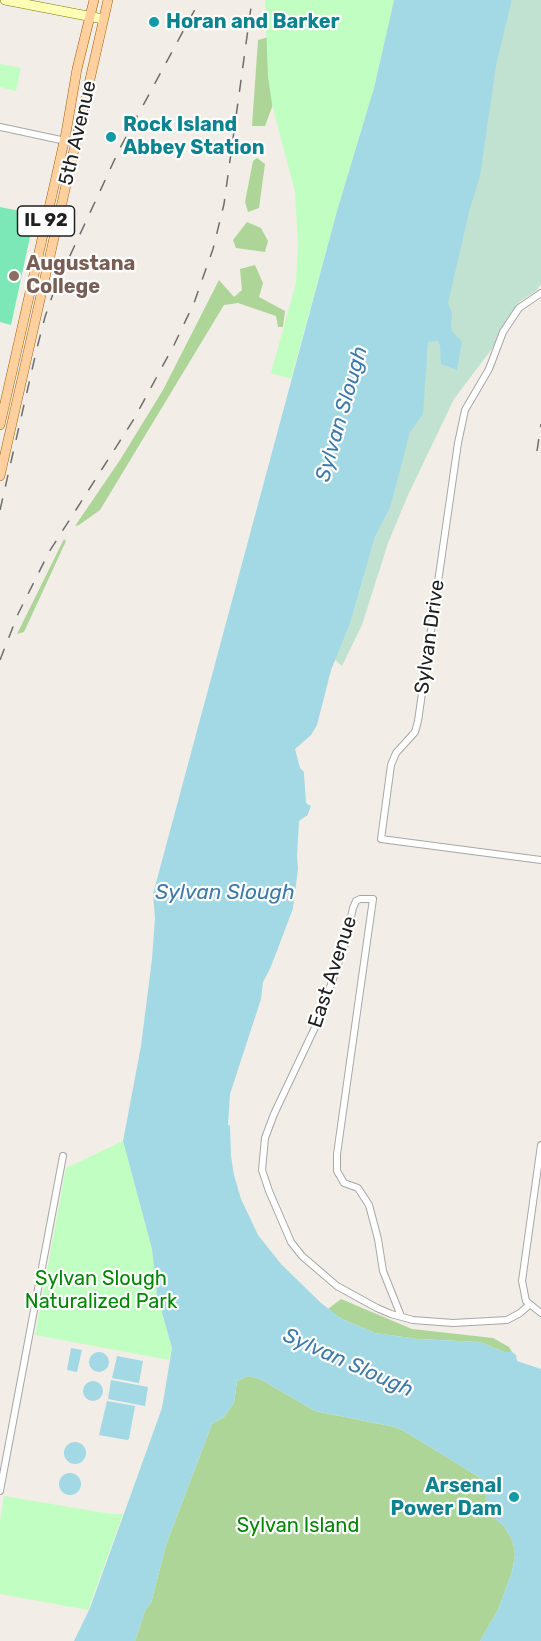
<!DOCTYPE html>
<html>
<head>
<meta charset="utf-8">
<style>
  body { margin:0 }
  canvas { display:block; background:#f2ede6 }
</style>
</head>
<body>
<canvas width="541" height="1641"></canvas>
<script>
const ctx = document.querySelector('canvas').getContext('2d');
ctx.lineJoin = 'round';
function paint(path, color) { ctx.fillStyle = color; ctx.fill(path, 'evenodd'); }
const toPath = rows => new Path2D(rows.map(r => 'M' + r).join(''));
function trace(path, color, width, dash) { ctx.strokeStyle = color; ctx.lineWidth = width; ctx.lineCap = dash ? 'butt' : 'round'; ctx.setLineDash(dash || []); ctx.stroke(path); }
function write(font, color, halo, rows, align = 'center') {
  ctx.font = font + ' Rubik,sans-serif'; ctx.lineWidth = 4.5; ctx.setLineDash([]); ctx.textBaseline = 'middle'; ctx.strokeStyle = halo; ctx.fillStyle = color; for (const [text, x, y, turn = 0] of rows) {
    ctx.save(); ctx.translate(x, y); ctx.rotate((+turn || 0) * Math.PI / 180); ctx.textAlign = isNaN(turn) ? turn : align; if (halo) ctx.strokeText(text, 0, 0); ctx.fillText(text, 0, 0); ctx.restore();
  }
}
paint(toPath([
  [276,35,282,80,265,126,252,126,258,40],
  [257,158,265,164,259,208,248,212,245,202,253,161],
  [247,222,261,228,268,241,265,252,236,248,233,240],
  [255,265,263,283,259,297,285,311,283,327,278,327,276,316,238,303,224,305,100,510,79,525,75,526,120,460,163,390,219,280,234,297,242,290,240,269],
  [64,539,66,541,24,632,17,634],
  [341,1299,412,1329,493,1338,509,1347,512,1352,504,1352,480,1342,418,1339,375,1333,342,1319,328,1309],
  [248,1376,260,1379,315,1411,395,1427,406,1432,482,1479,490,1514,504,1526,513,1542,515,1555,512,1572,498,1610,480,1641,135,1641,145,1611,151,1603,166,1545,212,1424,224,1417,234,1403,237,1381]
]), '#add597');
paint(toPath([
  [512,0,541,0,541,284,536,291,519,302,500,331,494,346,454,399,408,495,388,543,362,625,342,666,335,660,350,624,375,537,390,508,390,493]
]), '#c1e2d1');
paint(toPath([
  [265,0,394,0,374,88,337,211,291,379,271,373,296,283,298,243,295,192,272,104,268,77],
  [0,64,21,68,16,91,0,87],
  [123,1141,152,1249,157,1295,172,1348,169,1360,35,1335,66,1168],
  [4,1496,111,1514,123,1514,88,1610,0,1594,0,1521]
]), '#c0ffc1');
paint(toPath([
  [0,207,35,214,11,325,0,322]
]), '#7ce8b8');
paint(toPath([
  [394,0,512,0,496,66,480,176,470,208,448,303,452,313,451,330,462,342,457,370,441,364,440,345,437,341,428,342,423,414,410,432,390,508,375,537,350,624,331,670,323,713,316,732,298,751,304,772,306,793,311,806,307,816,300,823,299,872,293,909,265,982,261,1011,238,1080,230,1125,231,1156,234,1175,241,1199,258,1235,281,1264,321,1303,342,1319,375,1333,418,1339,480,1342,504,1352,512,1352,516,1355,517,1361,541,1369,541,1641,480,1641,498,1610,512,1572,515,1555,513,1542,504,1526,490,1515,482,1479,406,1432,395,1427,315,1411,260,1379,248,1376,237,1381,234,1403,224,1417,212,1424,166,1545,151,1603,145,1611,135,1641,74,1641,90,1608,162,1408,172,1348,157,1295,152,1249,123,1141,141,1046,152,959,155,918,153,894,337,211,374,88],
  [71,1348,82,1350,77,1372,67,1370],
  '89 1362a10 10 0 1 1 20 0a10 10 0 1 1-20 0Z',
  [117,1356,143,1361,139,1383,112,1378],
  [111,1380,148,1387,145,1406,108,1399],
  '83 1391a10 10 0 1 1 20 0a10 10 0 1 1-20 0Z',
  [107,1401,135,1406,129,1439,127,1440,99,1435],
  '64 1453a11 11 0 1 1 22 0a11 11 0 1 1-22 0Z',
  '59 1484a11 11 0 1 1 22 0a11 11 0 1 1-22 0Z'
]), '#a2d9e4');
paint(toPath([
  [330,674,333,674,326,713,319,733,301,753,314,808,306,803,304,772,300,768,295,749,311,735,317,725],
  [306,816,310,816,303,824,302,872,295,910,277,965,268,983,264,1012,253,1038,237,1093,233,1126,228,1125,230,1094,261,999,263,982,273,963,293,909,298,869,297,856,299,821]
]), '#f2ede6');
const street = toPath([
  [0,127,75,143],
  [541,293,519,308,503,332,489,369,465,410,458,443,418,721,415,732,396,753,391,765,381,839,541,860],
  [541,1145,522,1281,526,1301,541,1313],
  [401,1316,383,1271,378,1239,369,1205,358,1188,344,1183,337,1171,337,1154,373,899,360,899,356,901,353,908,345,944,319,1019,274,1114,265,1138,262,1170,269,1191,291,1242,302,1256,337,1286,377,1308,391,1314,413,1320,453,1323,507,1320,520,1313,529,1305],
  [0,1491,63,1156]
]);
const secondary = toPath([
  [5,0,103,19]
]);
const primary = toPath([
  [0,425,66,133,77,69,94,0],
  [0,476,108,0]
]);
trace(street, '#a7a7a7', 8);
trace(secondary, '#797f00', 10);
trace(primary, '#9d5f00', 10);
trace(street, '#fff', 6);
trace(secondary, '#fffeb7', 9);
trace(primary, '#ffcf9e', 9);
trace(toPath([
  [537,451,541,424],
  [0,510,37,348,45,317,55,288,120,148,200,0],
  [0,660,18,614,49,552,134,419,174,345,194,303,213,249,224,204,252,0]
]), '#6e6e6e', 1.5, [12, 12]);
for (const [x, y, r, color] of [
  [154,22,6,"#0f9aa8"],
  [111,137,6,"#0f9aa8"],
  [14,276,6,"#8d6e63"],
  [514,1497,6,"#0f9aa8"]
]) { const dot = new Path2D(); dot.arc(x, y, r, 0, 2 * Math.PI); ctx.fillStyle = color; ctx.fill(dot); trace(dot, '#fff', 2); }
for (const [x, y, w] of [
  [46,221,57]
]) { const box = new Path2D(); box.roundRect(x - w / 2, y - 15, w, 30, 4.5); ctx.fillStyle = '#fff'; ctx.fill(box); trace(box, '#202020', 1.5); }
write('bold 18px', '#202020', null, [
  ["IL 92",46,221]
]);
write('bold 20px', '#0d838f', '#fff', [
  ["Horan and Barker",166,22],
  ["Rock Island",123,125],
  ["Abbey Station",123,148],
  ["Arsenal",502,1486,"right"],
  ["Power Dam",502,1509,"right"]
], 'left');
write('20px', '#202020', '#fff', [
  ["5th Avenue",78,133,-77],
  ["Sylvan Drive",430,637,-82],
  ["East Avenue",333,972,-72]
]);
write('bold 20px', '#785e54', '#fff', [
  ["Augustana",26,264],
  ["College",26,287]
], 'left');
write('20px', '#018704', '#fff', [
  ["Sylvan Slough",101,1279],
  ["Naturalized Park",101,1302],
  ["Sylvan Island",298,1526]
]);
write('italic 21px', '#3d7aaa', '#fff', [
  ["Sylvan Slough",342,414,-74],
  ["Sylvan Slough",225,893],
  ["Sylvan Slough",348,1363,24]
]);
</script>
</body>
</html>
